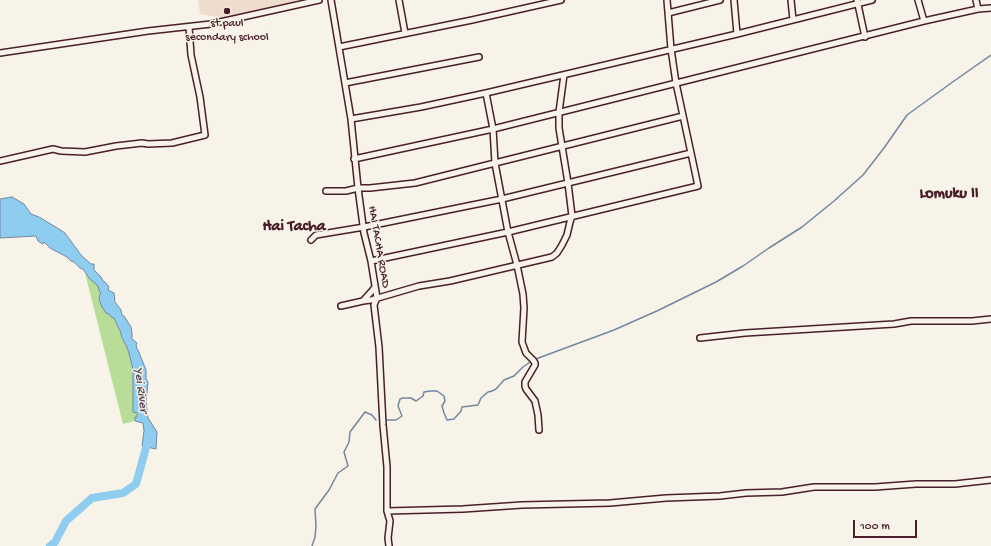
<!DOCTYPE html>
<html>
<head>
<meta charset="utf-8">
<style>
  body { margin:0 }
  #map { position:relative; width:991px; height:546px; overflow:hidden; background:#f7f3e8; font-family:"Gochi Hand",sans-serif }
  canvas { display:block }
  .scale { position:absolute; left:853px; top:520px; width:64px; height:18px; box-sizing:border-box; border:2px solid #4a1f2b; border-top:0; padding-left:5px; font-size:12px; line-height:14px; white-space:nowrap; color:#4a1f2b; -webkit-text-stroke:3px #f7f3e8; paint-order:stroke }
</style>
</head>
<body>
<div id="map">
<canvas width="991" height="546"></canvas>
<div class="scale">100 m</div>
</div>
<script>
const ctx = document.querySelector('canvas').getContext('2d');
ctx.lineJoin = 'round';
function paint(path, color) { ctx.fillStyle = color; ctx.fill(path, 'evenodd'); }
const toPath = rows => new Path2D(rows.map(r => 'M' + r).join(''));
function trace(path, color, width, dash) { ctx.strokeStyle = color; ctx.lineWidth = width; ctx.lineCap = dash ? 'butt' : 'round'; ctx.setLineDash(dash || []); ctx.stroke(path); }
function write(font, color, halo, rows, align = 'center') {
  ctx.font = font + ' "Gochi Hand",sans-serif'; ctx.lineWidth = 3; ctx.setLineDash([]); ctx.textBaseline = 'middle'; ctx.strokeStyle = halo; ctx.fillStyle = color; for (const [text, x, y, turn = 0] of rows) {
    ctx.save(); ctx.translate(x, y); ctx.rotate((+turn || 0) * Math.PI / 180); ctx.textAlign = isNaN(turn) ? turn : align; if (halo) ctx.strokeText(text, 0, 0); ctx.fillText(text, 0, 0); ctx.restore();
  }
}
paint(toPath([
  [198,0,311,0,300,3,268,8,224,18,200,14]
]), '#eeddcd');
paint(toPath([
  [85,273,89,278,98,285,100,292,101,293,101,295,109,314,114,318,119,329,120,330,122,338,126,345,129,353,133,369,133,411,137,412,137,417,135,417,134,421,123,424]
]), '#b7dd99');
const water = toPath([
  [12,197,24,204,31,214,39,217,54,226,65,233,81,255,91,264,94,264,94,270,101,277,103,281,105,282,109,287,108,290,114,293,115,302,121,310,122,315,124,316,131,327,132,334,132,339,137,343,136,345,137,349,138,350,146,370,146,379,148,382,146,402,148,418,157,432,156,449,142,446,144,431,143,423,135,421,135,417,137,417,137,413,133,412,133,369,129,353,126,345,122,338,120,330,119,329,114,318,111,317,109,314,106,313,102,307,100,302,99,297,101,293,100,292,97,285,89,278,83,269,80,268,74,262,71,261,67,257,50,248,44,242,43,244,41,243,38,241,36,236,0,238,0,199,12,197]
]);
paint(water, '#8fcdf0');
trace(water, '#7387a1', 1);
trace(toPath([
  [385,420,396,420,402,416,398,406,400,399,403,398,411,398,416,401,423,396,424,392,430,391,437,391,444,396,445,401,442,406,444,413,447,420,454,419,461,411,462,407,478,405,481,398,488,392,492,391,496,389,504,380,514,376,523,367,533,360,614,330,659,310,716,282,743,266,769,248,802,227,834,201,863,175,884,148,907,115,954,81,991,55],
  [312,546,315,537,316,526,315,509,329,490,338,473,348,466,344,452,349,442,350,432,365,412,372,415,376,420]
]), '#7387a1', 1.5);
trace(toPath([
  [50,546,55,542,66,521,92,498,123,493,136,484,149,437]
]), '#8fcdf0', 8);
const minor = toPath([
  [331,0,351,119,358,188,364,233,371,261,377,298,374,305,379,347,383,425,387,467,387,511,390,521,388,538,389,546],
  [399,0,405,33],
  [734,0,737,34],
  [791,0,793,20],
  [857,0,865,37],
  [918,0,924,21],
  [976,0,978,9],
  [668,13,720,0],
  [339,47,472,20,561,0],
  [0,53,148,31,211,24,319,0],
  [345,83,479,57],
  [486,93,493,129,495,163,508,232,517,265,523,294,524,308,522,342,526,353,533,360,535,363,535,365,525,382,525,386,526,389,535,401,538,415,539,430],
  [351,119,421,107,486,93,737,34,872,0],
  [354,159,493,129,924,21,978,9,991,8],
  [0,161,53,149,61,151,85,152,116,146,142,143,148,144,172,143,205,135,200,97,191,55,189,27],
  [326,191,346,191,358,188,370,188,415,183,683,116],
  [311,240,316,235,364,227,502,199,691,153],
  [371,261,508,232,698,186,691,153,676,83,671,49,667,0],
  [363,301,371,300,419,286,450,281,552,257,557,253,562,245,567,235,570,222,572,216,568,183,559,128,559,112,564,75],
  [341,306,363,301,371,292,375,287],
  [700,338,745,333,894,324,911,321,972,321,991,319],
  [387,511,463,509,522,505,610,503,666,498,720,496,746,493,782,492,814,487,875,487,916,484,955,484,991,480]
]);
trace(minor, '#4a1f2b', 8);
trace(minor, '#f7f3e8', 5);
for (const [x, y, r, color] of [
  [227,11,4,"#4a1f2b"]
]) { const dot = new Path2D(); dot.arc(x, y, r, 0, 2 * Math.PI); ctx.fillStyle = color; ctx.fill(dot); trace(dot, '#f7f3e8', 1.5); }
write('12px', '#4a1f2b', '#f7f3e8', [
  ["st paul",227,24],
  ["secondary school",227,38]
]);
write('12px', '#4a1f2b', '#f7f3e8', [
  ["HAI TACHA ROAD",378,247,80]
]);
write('italic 13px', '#5b4a5c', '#f7f3e8', [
  ["Yei River",140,390,83]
]);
write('bold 16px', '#4a1f2b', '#f7f3e8', [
  ["Lomuku II",949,195],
  ["Hai Tacha",294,228]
]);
</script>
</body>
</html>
